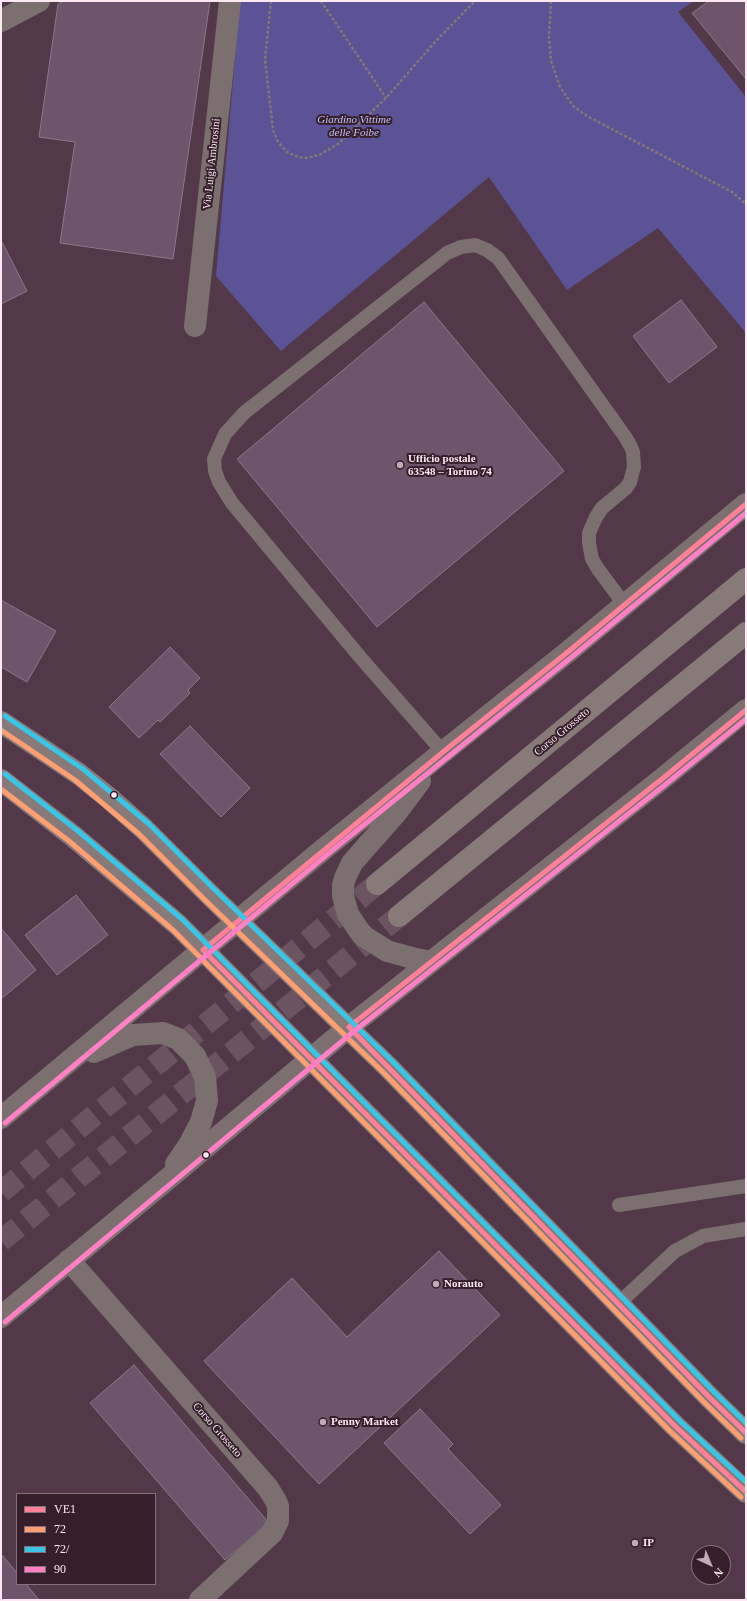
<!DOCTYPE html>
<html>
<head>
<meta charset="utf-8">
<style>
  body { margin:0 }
  #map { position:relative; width:747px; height:1601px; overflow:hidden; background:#523848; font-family:"Times New Roman",serif }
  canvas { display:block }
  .frame { position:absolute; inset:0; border:2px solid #fce9f3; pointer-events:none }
  .legend { position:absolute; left:16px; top:1493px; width:140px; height:92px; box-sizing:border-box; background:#351f2b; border:1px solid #85707b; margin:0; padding:5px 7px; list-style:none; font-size:12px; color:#fce9f3 }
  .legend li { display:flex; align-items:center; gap:8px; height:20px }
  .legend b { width:20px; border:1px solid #85707b }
  .north { position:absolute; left:691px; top:1545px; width:40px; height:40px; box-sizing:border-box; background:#351f2b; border:1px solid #85707b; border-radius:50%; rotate:136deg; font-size:11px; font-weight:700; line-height:16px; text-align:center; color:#fce9f3 }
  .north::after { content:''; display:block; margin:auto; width:14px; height:18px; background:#c0abb7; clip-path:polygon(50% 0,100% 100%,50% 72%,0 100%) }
</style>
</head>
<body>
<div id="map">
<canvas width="747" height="1601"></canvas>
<div class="frame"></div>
<ul class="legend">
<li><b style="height:5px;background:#ff8098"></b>VE1</li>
<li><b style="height:5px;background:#fd9f72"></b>72</li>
<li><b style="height:5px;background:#3ac5e4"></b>72/</li>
<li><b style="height:5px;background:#ff80c5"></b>90</li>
</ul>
<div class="north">N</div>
</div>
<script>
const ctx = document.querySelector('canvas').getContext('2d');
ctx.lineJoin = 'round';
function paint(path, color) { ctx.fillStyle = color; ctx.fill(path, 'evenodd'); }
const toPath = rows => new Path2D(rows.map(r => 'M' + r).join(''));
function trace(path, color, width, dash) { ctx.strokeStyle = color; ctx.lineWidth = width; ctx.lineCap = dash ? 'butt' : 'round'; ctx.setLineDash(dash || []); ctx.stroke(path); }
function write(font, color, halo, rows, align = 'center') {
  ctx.font = font + ' "Times New Roman",serif'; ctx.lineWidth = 4; ctx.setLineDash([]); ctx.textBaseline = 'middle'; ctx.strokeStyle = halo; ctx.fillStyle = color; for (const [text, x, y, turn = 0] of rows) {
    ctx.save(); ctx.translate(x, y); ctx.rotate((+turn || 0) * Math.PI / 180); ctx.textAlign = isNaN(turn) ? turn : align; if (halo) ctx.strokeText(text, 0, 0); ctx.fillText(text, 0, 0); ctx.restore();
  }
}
paint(toPath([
  [240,1,694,1,678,12,746,97,746,333,658,228,567,290,489,177,281,351,216,276]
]), '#5c5396');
const building = toPath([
  [64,1,210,1,173,259,60,243,75,142,39,137,58,4,64,1],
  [709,1,746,1,746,79,692,13,709,1],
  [1,240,27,291,1,304,1,240],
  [681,300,717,347,669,383,633,336,681,300],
  [424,302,564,471,377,627,237,459,424,302],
  [1,600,56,631,27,682,1,667,1,600],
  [170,647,200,678,188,690,190,693,160,722,158,720,139,738,109,707,170,647],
  [190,726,250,788,221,817,160,754,190,726],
  [76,895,108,935,57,975,25,935,76,895],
  [1,928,36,970,1,999,1,928],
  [439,1251,500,1315,319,1484,204,1361,292,1278,347,1337,439,1251],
  [134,1365,269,1523,225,1560,90,1403,134,1365],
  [420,1409,453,1444,448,1449,501,1505,470,1534,384,1443,420,1409],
  [3,1556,17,1573,17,1584,26,1584,39,1600,1,1600,1,1558,3,1556]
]);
paint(building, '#6f556c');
trace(building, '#8c7888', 1);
trace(toPath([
  [1,1192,377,884],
  [1,1241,399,916]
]), '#6c5362', 22, [22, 11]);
trace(toPath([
  [271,1,265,59,273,130,278,142,287,152,298,157,308,158,321,154,338,144,386,98,435,42,475,1],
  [321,1,386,98],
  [551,1,549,37,551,61,560,87,573,106,587,116,732,192,746,204]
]), '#84777a', 2.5, [3, 2]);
trace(toPath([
  [443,752,360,657,232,503,219,482,215,471,214,459,225,434,244,413,447,253,461,247,475,245,487,250,498,258,626,438,631,447,633,452,634,467,630,482,626,488,602,508,596,517,589,533,589,543,592,559,598,569,624,604],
  [619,1205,746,1186],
  [618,1304,675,1251,703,1236,746,1229]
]), '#7b706f', 14);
trace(toPath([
  [1,21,39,1],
  [195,326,230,1],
  [420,781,397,812,352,863,345,878,343,885,343,896,348,914,360,932,365,937,387,951,416,959,431,962],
  [94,1052,133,1035,163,1033,178,1039,195,1056,205,1077,207,1101,201,1122,189,1145,176,1164],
  [1,1118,325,848,443,752,569,651,746,504],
  [69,1260,268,1488,276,1501,278,1506,278,1521,272,1533,200,1600],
  [1,1317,163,1183,349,1027,662,779,746,710]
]), '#7b706f', 22);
trace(toPath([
  [1,722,79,774,109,798,144,829,209,894,388,1067,709,1397,746,1433],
  [1,780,73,836,178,925,203,950,675,1426,746,1492],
  [377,884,746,579],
  [399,916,746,633]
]), '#887a78', 22);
trace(toPath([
  [746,504,569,651,443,752,203,950,675,1426,746,1492],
  [746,710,662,779,349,1027,709,1397,746,1433]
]), '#ff8098', 5);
trace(toPath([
  [1,730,75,780,139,834,204,899,383,1072,704,1402,741,1438],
  [1,789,69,841,173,930,670,1431,741,1497]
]), '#fd9f72', 5);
trace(toPath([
  [5,716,83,769,149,824,214,889,393,1062,714,1392,746,1423],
  [5,774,78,831,183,920,680,1421,746,1482]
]), '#3ac5e4', 5);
trace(toPath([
  [5,1123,329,853,573,656,746,513],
  [5,1322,353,1032,666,784,746,719]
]), '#ff80c5', 5);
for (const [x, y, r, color] of [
  [400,465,4,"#c0abb7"],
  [114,795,3.5,"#fce9f3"],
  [206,1155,3.5,"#fce9f3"],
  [436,1284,4,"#c0abb7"],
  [323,1422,4,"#c0abb7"],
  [635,1543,4,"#c0abb7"]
]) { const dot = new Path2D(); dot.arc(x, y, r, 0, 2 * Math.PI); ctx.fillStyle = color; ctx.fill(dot); trace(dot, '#351f2b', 1.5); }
write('italic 11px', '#c3c3f6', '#351f2b', [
  ["Giardino Vittime",354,120],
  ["delle Foibe",354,133]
]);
write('11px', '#fce9f3', '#351f2b', [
  ["Via Luigi Ambrosini",212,164,-84],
  ["Corso Grosseto",562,732,-40],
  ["Corso Grosseto",217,1430,49]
]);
write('bold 11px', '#fce9f3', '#351f2b', [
  ["Ufficio postale",408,459],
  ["63548 – Torino 74",408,472],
  ["Norauto",444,1284],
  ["Penny Market",331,1422],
  ["IP",643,1543]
], 'left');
</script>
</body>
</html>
